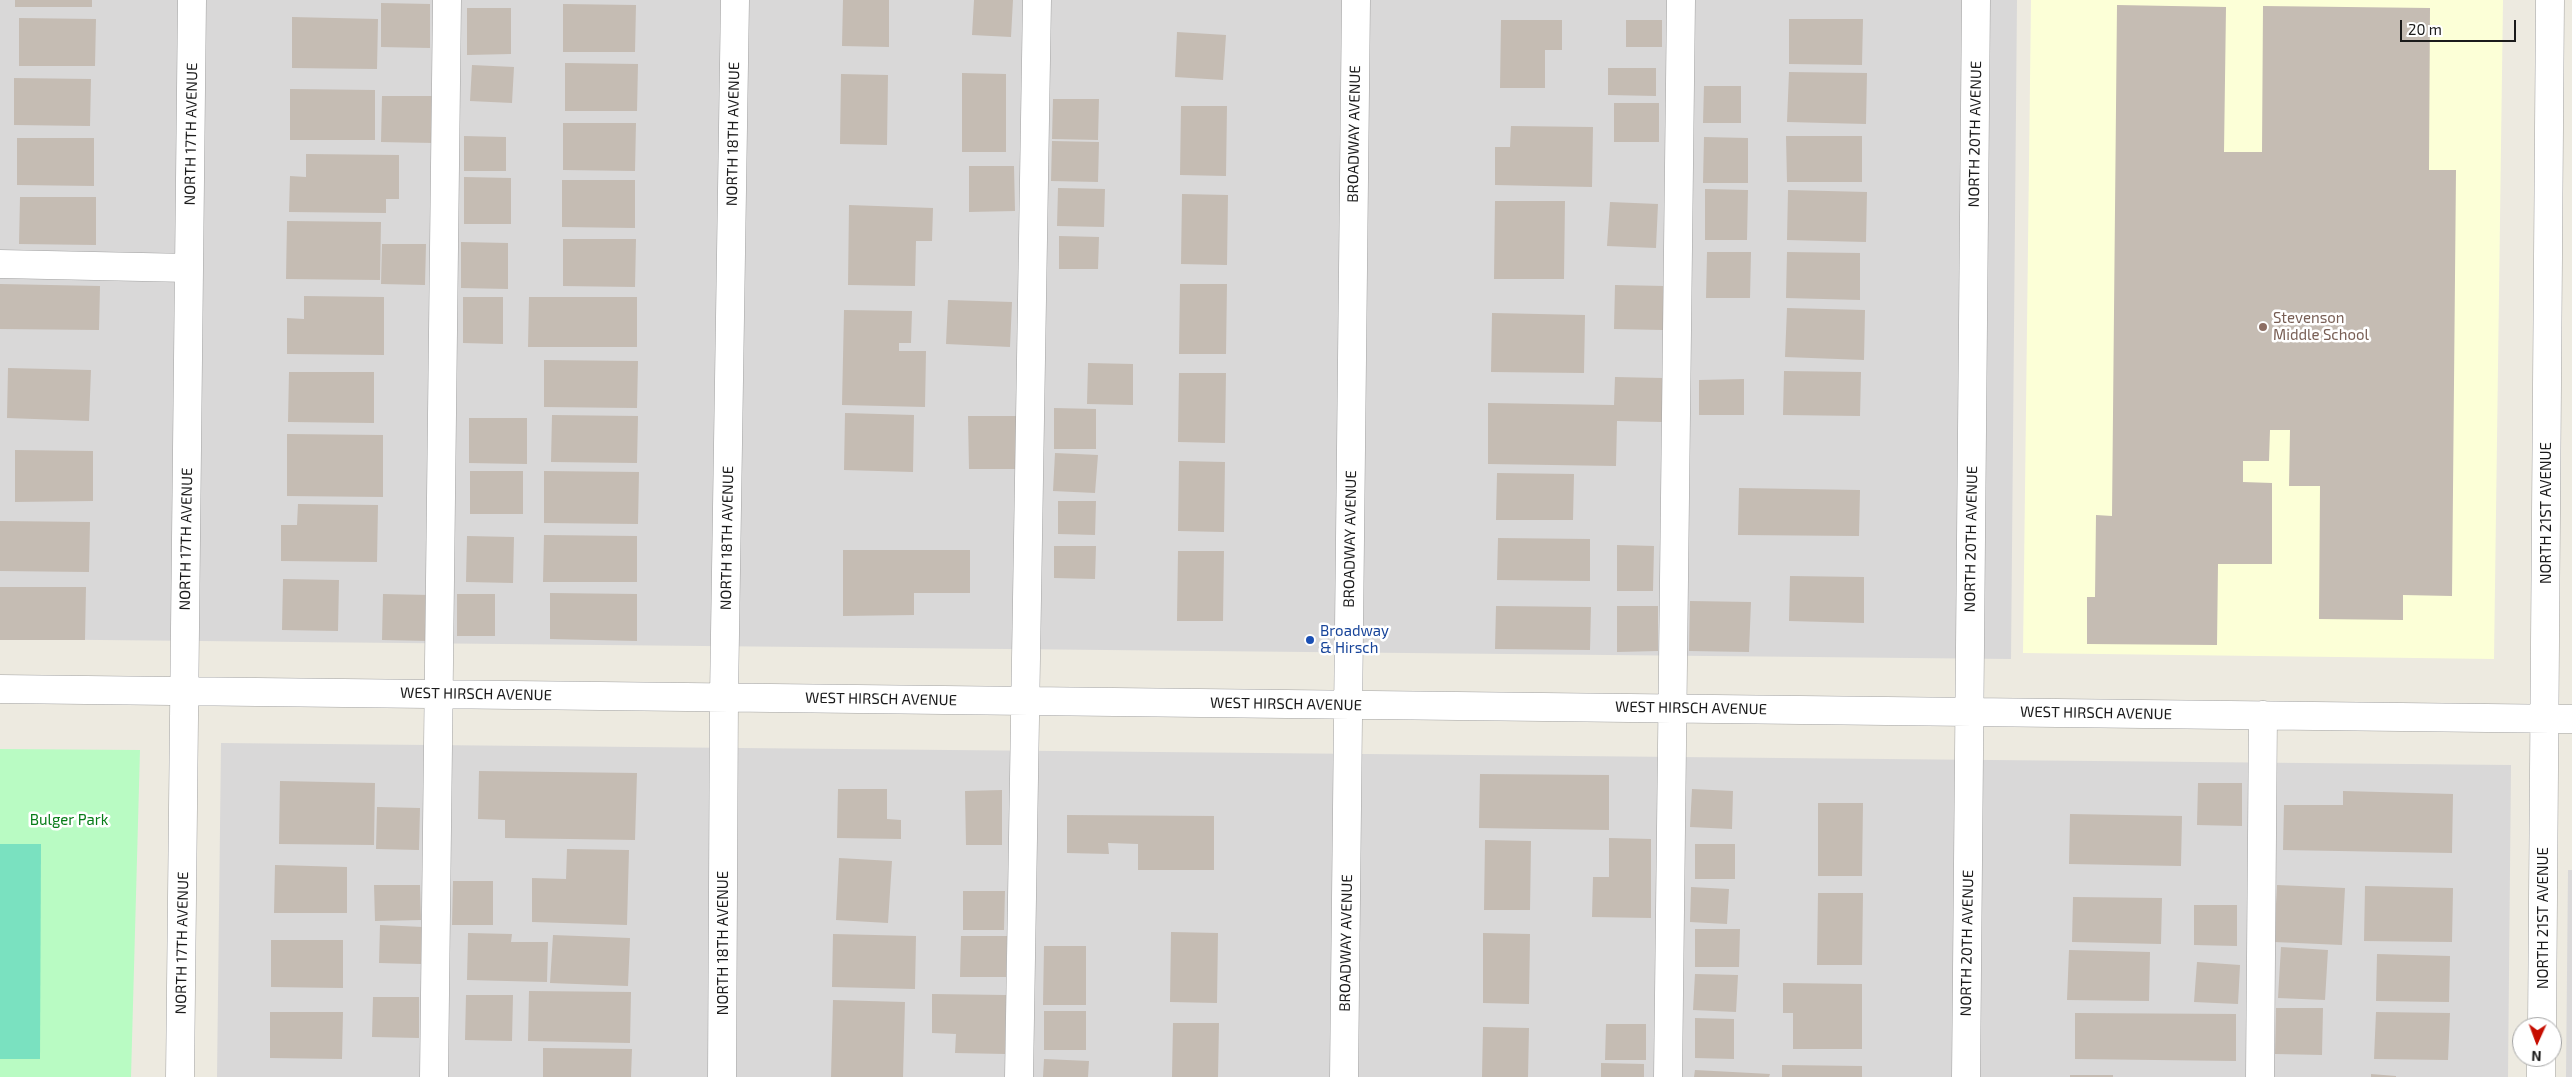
<!DOCTYPE html>
<html>
<head>
<meta charset="utf-8">
<style>
  body { margin:0 }
  #map { position:relative; width:2572px; height:1077px; overflow:hidden; background:#edeae0; font-family:"Exo 2",sans-serif }
  canvas { display:block }
  .north { position:absolute; left:2512px; top:1017px; width:50px; height:50px; box-sizing:border-box; background:#fff; border:1px solid #a4a4a4; border-radius:50%; rotate:182deg; font-size:14px; font-weight:700; line-height:20px; text-align:center; color:#1b1b1b }
  .north::after { content:''; display:block; margin:auto; width:18px; height:22px; background:#c60d00; clip-path:polygon(50% 0,100% 100%,50% 72%,0 100%) }
  .scale { position:absolute; left:2400px; top:20px; width:116px; height:22px; box-sizing:border-box; border:2px solid #1b1b1b; border-top:0; padding-left:6px; font-size:15px; line-height:18px; white-space:nowrap; color:#1b1b1b; -webkit-text-stroke:4px #fff; paint-order:stroke }
</style>
</head>
<body>
<div id="map">
<canvas width="2572" height="1077"></canvas>
<div class="north">N</div>
<div class="scale">20 m</div>
</div>
<script>
const ctx = document.querySelector('canvas').getContext('2d');
ctx.lineJoin = 'round';
function paint(path, color) { ctx.fillStyle = color; ctx.fill(path, 'evenodd'); }
const toPath = rows => new Path2D(rows.map(r => 'M' + r).join(''));
function trace(path, color, width, dash) { ctx.strokeStyle = color; ctx.lineWidth = width; ctx.lineCap = dash ? 'butt' : 'round'; ctx.setLineDash(dash || []); ctx.stroke(path); }
function write(font, color, halo, rows, align = 'center') {
  ctx.font = font + ' "Exo 2",sans-serif'; ctx.lineWidth = 5; ctx.setLineDash([]); ctx.textBaseline = 'middle'; ctx.strokeStyle = halo; ctx.fillStyle = color; for (const [text, x, y, turn = 0] of rows) {
    ctx.save(); ctx.translate(x, y); ctx.rotate((+turn || 0) * Math.PI / 180); ctx.textAlign = isNaN(turn) ? turn : align; if (halo) ctx.strokeText(text, 0, 0); ctx.fillText(text, 0, 0); ctx.restore();
  }
}
paint(toPath([
  [0,0,2017,0,2011,659,0,639],
  [221,743,2511,765,2508,1077,217,1077],
  [2568,870,2572,870,2572,1077,2566,1077]
]), '#d9d8d8');
paint(toPath([
  [2031,0,2503,0,2494,659,2023,653]
]), '#fcffd7');
paint(toPath([
  [0,749,140,750,131,1077,0,1077]
]), '#b9fbc3');
paint(toPath([
  [0,844,41,844,40,1059,0,1059]
]), '#7ae1c0');
paint(toPath([
  [15,0,92,0,92,7,15,7],
  [843,0,889,0,889,47,842,46],
  [974,0,1013,0,1011,37,972,35],
  [381,3,430,4,430,48,381,47],
  [563,4,636,5,635,52,563,52],
  [2117,5,2226,7,2224,152,2262,152,2263,6,2430,8,2429,170,2456,170,2452,596,2403,595,2403,620,2319,619,2320,486,2289,486,2290,430,2270,430,2269,461,2243,461,2243,482,2272,483,2272,564,2218,564,2217,645,2087,644,2087,597,2095,597,2096,515,2112,516],
  [467,8,511,8,511,54,467,55],
  [292,17,378,19,377,69,292,68],
  [19,18,96,19,95,66,19,66],
  [1789,19,1863,19,1862,65,1789,64],
  [1501,20,1562,20,1562,50,1545,50,1545,88,1500,88],
  [1626,20,1662,20,1662,47,1626,47],
  [1177,32,1226,35,1223,80,1175,77],
  [565,63,638,64,637,111,565,111],
  [472,65,514,67,512,103,470,101],
  [1608,68,1656,68,1656,96,1608,95],
  [1789,72,1867,73,1866,124,1787,122],
  [962,73,1006,74,1006,152,962,152],
  [841,74,888,75,887,145,840,144],
  [14,78,91,79,90,126,14,125],
  [1704,86,1741,86,1741,123,1703,123],
  [290,89,375,90,375,140,290,140],
  [382,96,434,96,434,143,381,142],
  [1053,99,1099,99,1098,140,1052,139],
  [1614,103,1659,103,1659,142,1614,142],
  [1181,106,1227,106,1226,176,1180,175],
  [563,123,636,123,635,171,563,170],
  [1511,126,1593,127,1592,187,1495,185,1495,147,1510,147],
  [464,136,506,137,506,171,464,171],
  [1786,136,1862,136,1862,182,1787,182],
  [1704,137,1748,138,1748,183,1703,183],
  [17,138,94,138,94,186,17,185],
  [1052,141,1099,142,1098,182,1051,181],
  [306,154,399,155,399,199,386,199,386,213,289,212,290,176,306,177],
  [969,166,1014,166,1015,211,969,212],
  [464,177,511,178,511,224,464,224],
  [562,180,635,180,635,228,562,227],
  [1058,188,1105,189,1104,227,1057,226],
  [1705,189,1748,190,1747,240,1705,240],
  [1788,190,1867,192,1866,242,1787,240],
  [1182,194,1228,195,1227,265,1181,264],
  [20,197,96,197,96,245,19,244],
  [1495,201,1565,201,1564,279,1494,279],
  [1610,202,1658,204,1656,248,1607,246],
  [849,205,933,208,932,241,916,241,915,286,848,285],
  [287,221,381,222,380,280,286,279],
  [1059,236,1099,237,1098,269,1059,269],
  [563,239,636,239,635,287,563,286],
  [461,242,508,243,508,289,461,288],
  [382,244,426,244,425,285,381,284],
  [1707,252,1751,252,1750,298,1706,298],
  [1787,252,1860,253,1860,300,1786,298],
  [0,284,100,286,99,330,0,329],
  [1180,284,1227,284,1226,354,1179,354],
  [1615,285,1664,286,1663,330,1614,329],
  [304,296,384,297,384,355,287,354,287,318,304,319],
  [463,297,503,297,503,344,463,343],
  [529,297,637,297,637,347,528,347],
  [948,300,1012,302,1010,347,946,344],
  [1787,308,1865,310,1864,360,1785,357],
  [844,310,912,311,911,343,899,343,899,351,926,351,925,407,842,405],
  [1492,313,1585,315,1584,373,1491,372],
  [544,360,638,361,637,408,544,407],
  [1088,363,1133,364,1133,405,1087,404],
  [8,368,91,370,89,421,7,418],
  [1784,371,1861,372,1860,416,1783,415],
  [289,372,374,372,374,423,288,422],
  [1179,373,1226,373,1225,443,1178,442],
  [1615,377,1663,378,1662,422,1617,421,1616,466,1488,464,1488,403,1614,405],
  [1744,379,1744,415,1699,415,1699,380],
  [1054,408,1096,409,1096,449,1054,449],
  [845,413,914,415,913,472,844,470],
  [552,415,638,416,637,463,551,462],
  [968,416,1018,416,1018,469,969,469],
  [469,418,527,418,527,464,469,463],
  [287,434,383,435,383,497,287,496],
  [15,450,93,451,93,501,15,502],
  [1055,453,1098,455,1095,493,1053,491],
  [1179,461,1225,462,1224,532,1178,531],
  [470,471,523,471,523,514,470,514],
  [544,471,639,472,638,524,544,523],
  [1497,473,1574,474,1573,520,1496,520],
  [1739,488,1860,490,1859,536,1738,535],
  [1058,501,1096,501,1095,535,1058,534],
  [298,504,378,505,377,562,281,561,281,525,297,525],
  [0,521,90,522,89,572,0,571],
  [544,535,637,536,637,582,543,582],
  [467,536,514,537,513,583,466,582],
  [1498,538,1590,539,1590,581,1497,580],
  [1617,545,1654,546,1653,591,1617,591],
  [1054,546,1096,546,1095,579,1054,578],
  [843,550,970,550,970,593,914,593,914,615,843,616],
  [1178,551,1224,551,1223,621,1177,621],
  [1790,576,1864,577,1864,623,1789,621],
  [283,579,339,580,338,631,282,630],
  [0,587,86,587,85,640,0,640],
  [550,593,637,594,637,641,550,639],
  [383,594,430,595,429,641,382,640],
  [457,594,495,594,495,636,457,636],
  [1690,601,1751,602,1749,652,1689,651],
  [1496,606,1591,607,1590,650,1495,649],
  [1617,606,1658,606,1658,651,1617,652],
  [479,771,637,773,635,840,505,838,505,820,478,819],
  [1480,774,1609,775,1609,830,1479,828],
  [280,781,375,783,374,845,279,844],
  [2198,783,2242,783,2242,826,2197,825],
  [838,789,887,789,887,819,901,820,901,839,837,838],
  [1692,789,1733,791,1732,829,1690,827],
  [1002,790,1002,845,966,845,965,791],
  [2343,791,2453,794,2452,853,2283,850,2284,805,2343,805],
  [1818,803,1863,803,1862,876,1818,876],
  [377,807,420,808,419,850,376,849],
  [2070,814,2182,816,2181,866,2069,864],
  [1067,815,1214,816,1214,870,1138,870,1138,844,1108,843,1109,854,1067,853],
  [1609,838,1651,839,1651,918,1592,917,1593,877,1609,877],
  [1485,840,1531,841,1530,910,1484,910],
  [1695,844,1735,844,1735,879,1695,879],
  [567,849,629,850,627,925,532,922,532,878,566,879],
  [839,858,892,861,888,923,836,920],
  [275,865,347,867,347,913,274,913],
  [453,881,493,881,493,925,452,925],
  [374,885,420,885,421,920,375,921],
  [2277,885,2345,888,2342,945,2274,942],
  [2365,886,2453,888,2452,942,2364,941],
  [1691,887,1729,889,1727,924,1690,922],
  [963,891,1005,891,1004,930,963,930],
  [1818,893,1863,893,1862,965,1817,965],
  [2073,897,2162,898,2161,944,2072,942],
  [2194,905,2237,905,2237,946,2194,945],
  [380,925,423,927,422,964,379,963],
  [1695,929,1740,929,1739,967,1695,967],
  [1171,932,1218,933,1217,1003,1170,1002],
  [468,933,512,934,511,942,548,942,547,982,467,980],
  [1483,933,1530,934,1529,1004,1483,1003],
  [833,934,916,936,915,989,832,987],
  [553,935,630,938,628,986,550,983],
  [961,936,1007,936,1006,977,960,977],
  [271,940,343,940,343,988,271,987],
  [1044,946,1086,946,1086,1005,1043,1005],
  [2281,947,2328,950,2325,1000,2278,998],
  [2069,950,2150,952,2149,1001,2067,1000],
  [2377,954,2450,956,2449,1002,2376,1001],
  [2197,962,2240,965,2238,1004,2194,1002],
  [1695,974,1738,975,1736,1012,1693,1010],
  [1783,983,1862,984,1862,1049,1793,1049,1793,1013,1783,1013],
  [529,991,631,992,630,1043,528,1041],
  [932,994,1006,995,1005,1054,955,1053,956,1034,932,1033],
  [466,995,513,995,512,1041,465,1040],
  [373,997,419,997,419,1038,372,1037],
  [833,1000,905,1002,903,1077,831,1077],
  [2276,1008,2323,1008,2322,1055,2275,1054],
  [1044,1011,1086,1011,1086,1050,1044,1050],
  [270,1012,343,1012,342,1059,270,1058],
  [2376,1012,2450,1013,2448,1060,2374,1059],
  [2075,1013,2236,1014,2236,1061,2075,1059],
  [1695,1018,1734,1019,1734,1059,1695,1058],
  [1173,1023,1219,1023,1218,1077,1172,1077],
  [1606,1024,1646,1024,1646,1060,1605,1060],
  [1483,1027,1529,1028,1528,1077,1482,1077],
  [543,1048,632,1049,631,1077,543,1077],
  [1044,1059,1089,1061,1088,1077,1043,1077],
  [1601,1063,1644,1064,1644,1077,1601,1077],
  [1782,1065,1862,1066,1862,1077,1782,1077],
  [1695,1070,1770,1074,1769,1077,1694,1077],
  [2371,1074,2396,1076,2396,1077,2371,1077],
  [2070,1075,2113,1075,2113,1077,2070,1077]
]), '#c5bcb3');
const minor = toPath([
  [0,264,189,268],
  [0,689,2572,719],
  [2542,1027,2550,0],
  [180,1077,192,0],
  [434,1077,447,0],
  [722,1077,724,697,735,0],
  [1019,1077,1037,0],
  [1344,1077,1356,0],
  [1668,1077,1681,0],
  [1966,1077,1976,0],
  [2260,1077,2263,715],
  [2541,1077,2541,1057]
]);
trace(minor, '#a2a2a2', 29);
trace(minor, '#fff', 28);
for (const [x, y, r, color] of [
  [2263,327,5,"#8d6e63"],
  [1310,640,5,"#1a4fb4"]
]) { const dot = new Path2D(); dot.arc(x, y, r, 0, 2 * Math.PI); ctx.fillStyle = color; ctx.fill(dot); trace(dot, '#fff', 2); }
write('15px', '#1b1b1b', '#fff', [
  ["NORTH 17TH AVENUE",191,134,-89],
  ["NORTH 18TH AVENUE",733,134,-89],
  ["BROADWAY AVENUE",1354,134,-89],
  ["NORTH 20TH AVENUE",1975,134,-89],
  ["NORTH 21ST AVENUE",2546,513,-90],
  ["NORTH 18TH AVENUE",727,538,-89],
  ["NORTH 17TH AVENUE",186,539,-89],
  ["BROADWAY AVENUE",1350,539,-89],
  ["NORTH 20TH AVENUE",1971,539,-89],
  ["WEST HIRSCH AVENUE",476,694,1],
  ["WEST HIRSCH AVENUE",881,699,1],
  ["WEST HIRSCH AVENUE",1286,704,1],
  ["WEST HIRSCH AVENUE",1691,708,1],
  ["WEST HIRSCH AVENUE",2096,713,1],
  ["NORTH 21ST AVENUE",2543,918,-90],
  ["NORTH 17TH AVENUE",182,943,-89],
  ["NORTH 18TH AVENUE",723,943,-90],
  ["BROADWAY AVENUE",1346,943,-89],
  ["NORTH 20TH AVENUE",1967,943,-89]
]);
write('15px', '#785e54', '#fff', [
  ["Stevenson",2273,318],
  ["Middle School",2273,335]
], 'left');
write('15px', '#164399', '#fff', [
  ["Broadway",1320,631],
  ["& Hirsch",1320,648]
], 'left');
write('15px', '#077c18', '#fff', [
  ["Bulger Park",69,820]
]);
</script>
</body>
</html>
